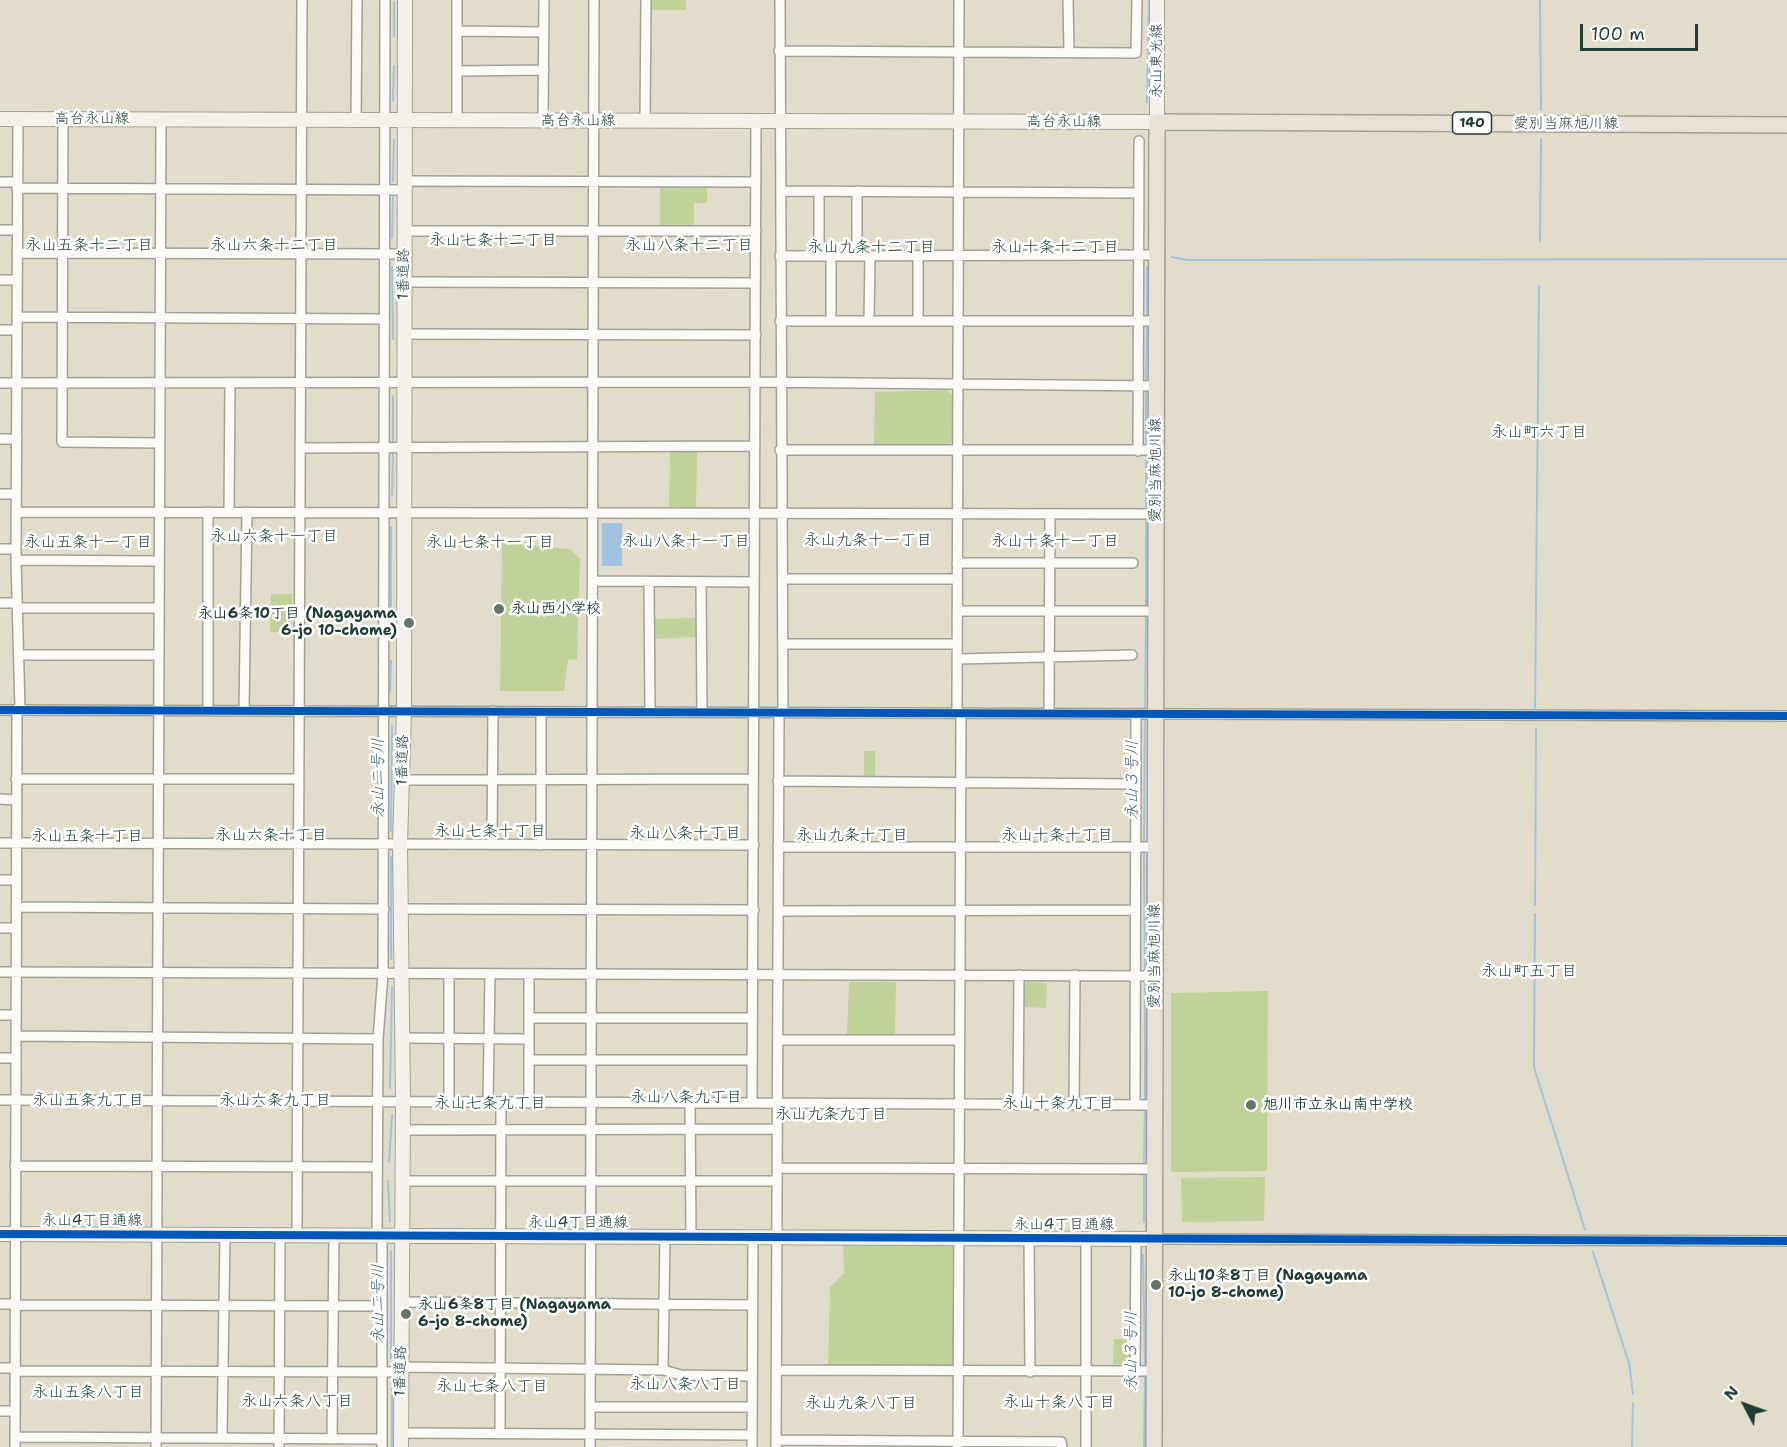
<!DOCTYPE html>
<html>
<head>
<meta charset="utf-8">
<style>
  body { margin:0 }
  #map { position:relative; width:1787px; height:1447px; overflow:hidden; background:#e2ddcb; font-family:"Shantell Sans",sans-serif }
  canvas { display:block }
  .north { position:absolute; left:1715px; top:1375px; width:60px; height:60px; -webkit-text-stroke:4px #fff; paint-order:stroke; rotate:311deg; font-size:16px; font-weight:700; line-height:24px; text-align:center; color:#1f3d34 }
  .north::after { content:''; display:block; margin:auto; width:21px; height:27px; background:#1f3d34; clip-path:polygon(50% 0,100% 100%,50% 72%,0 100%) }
  .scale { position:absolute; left:1580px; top:24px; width:118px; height:27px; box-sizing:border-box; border:3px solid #1f3d34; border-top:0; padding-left:8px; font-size:18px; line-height:21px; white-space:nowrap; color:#1f3d34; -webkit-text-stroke:4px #fff; paint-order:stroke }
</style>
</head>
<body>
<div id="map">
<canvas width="1787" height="1447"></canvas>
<div class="north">N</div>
<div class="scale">100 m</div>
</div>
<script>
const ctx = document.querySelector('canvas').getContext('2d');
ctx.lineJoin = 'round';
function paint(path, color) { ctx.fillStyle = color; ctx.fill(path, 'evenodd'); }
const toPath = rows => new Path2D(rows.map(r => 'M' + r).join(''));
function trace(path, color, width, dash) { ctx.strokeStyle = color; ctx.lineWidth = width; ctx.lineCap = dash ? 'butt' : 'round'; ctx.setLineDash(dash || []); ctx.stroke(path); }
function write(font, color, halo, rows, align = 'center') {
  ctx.font = font + ' "Shantell Sans","Klee One",sans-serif'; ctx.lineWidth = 5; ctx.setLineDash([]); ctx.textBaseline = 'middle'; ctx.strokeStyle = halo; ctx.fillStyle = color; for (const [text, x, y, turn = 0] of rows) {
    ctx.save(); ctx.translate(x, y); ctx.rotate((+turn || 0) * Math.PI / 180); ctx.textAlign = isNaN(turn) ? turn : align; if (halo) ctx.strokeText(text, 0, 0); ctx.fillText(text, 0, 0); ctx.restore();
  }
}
paint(toPath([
  [651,0,686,0,686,10,651,10],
  [660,186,707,186,707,203,694,203,694,225,660,226],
  [947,390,953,396,953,441,947,445,874,445,875,392],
  [670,451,697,452,696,508,669,507],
  [502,543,570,549,580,559,577,659,568,660,564,691,500,691],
  [271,594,292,594,292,632,270,632],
  [697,618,697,637,654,639,654,619],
  [864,751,875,751,875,778,864,778],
  [849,982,896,982,895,1036,847,1035],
  [1027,982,1047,983,1046,1008,1024,1007,1024,987],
  [1268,991,1267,1171,1171,1172,1171,993],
  [1265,1177,1264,1221,1182,1222,1181,1178],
  [959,1237,959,1372,828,1370,830,1287,844,1273,843,1238],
  [1114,1339,1132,1340,1131,1364,1113,1364]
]), '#c1d19a');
paint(toPath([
  [602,523,622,523,622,566,602,566]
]), '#9fc2e5');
trace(toPath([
  [1540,0,1541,110],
  [394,2,394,36],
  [393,101,394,66],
  [1147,102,1149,0],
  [393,181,394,139],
  [1143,210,1143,232],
  [392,238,393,195],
  [1540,241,1541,139],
  [1172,257,1187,260,1787,259],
  [392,267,393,339],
  [1147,319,1147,267],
  [1146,382,1147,325],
  [393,444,393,396],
  [1146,448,1146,388],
  [392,496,393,450],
  [1146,511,1146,454],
  [391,527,391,614],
  [1146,607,1146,517],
  [390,692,391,661],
  [1535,708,1539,286],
  [1145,712,1146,613],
  [391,831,392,726],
  [1144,844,1145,718],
  [1144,850,1145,973],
  [391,857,391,959],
  [1535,905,1536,729],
  [1535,914,1534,1067,1585,1230],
  [1145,979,1145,1102],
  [390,1088,392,987],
  [389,1162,392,1115],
  [1144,1165,1145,1108],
  [388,1181,390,1222],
  [1144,1222,1144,1171],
  [1593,1252,1629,1363,1633,1394],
  [1143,1255,1145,1369],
  [391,1358,391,1251],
  [392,1447,392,1389],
  [1144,1447,1145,1375],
  [1632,1447,1633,1403]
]), '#9fc2e5', 2);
const street = toPath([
  [780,0,783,712],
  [1068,0,1069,52],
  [458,31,544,32],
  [779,51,1136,53,1137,0],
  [457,71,544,70],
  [18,119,16,560,20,709],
  [63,119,62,442,159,443],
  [356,121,357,0],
  [457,121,457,0],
  [543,121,544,0],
  [645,121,646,0],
  [756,122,752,1103,1155,1105],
  [406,181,756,182],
  [0,182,18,182],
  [17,188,405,190],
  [781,191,1138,193],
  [857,191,857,256],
  [0,230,18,230],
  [404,231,756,231],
  [17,253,404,254],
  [780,256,1156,255],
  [819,256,819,191],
  [831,256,831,320],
  [918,256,918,321],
  [0,280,17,280],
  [404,282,755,283],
  [17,317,383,319],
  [780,321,1157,321],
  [869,321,870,256],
  [0,330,17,330],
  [404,334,756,335],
  [0,383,755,382,1157,386],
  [0,439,17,439],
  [300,448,755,446],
  [780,450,1157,450],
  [1138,451,1139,141],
  [0,494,16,494],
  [16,512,1156,514],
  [229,512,230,383],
  [0,549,16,549],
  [16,560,158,561],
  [957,563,1133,563],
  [784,579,957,579],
  [593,581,754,582],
  [649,582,650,712],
  [701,583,702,712],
  [0,603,17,603],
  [17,608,158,608],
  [957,611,1156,611],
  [783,644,956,644],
  [19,655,158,655],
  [957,659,1132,655],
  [0,710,1787,716],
  [208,710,208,512],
  [244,710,247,512],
  [957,713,959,0],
  [1049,713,1050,515],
  [16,779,299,779],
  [402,780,753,779],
  [778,781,1136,784],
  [0,799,16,800],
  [0,843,754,845],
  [492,844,493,711],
  [541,845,541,712],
  [778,847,1156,847],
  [0,880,16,880],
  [16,907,384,909],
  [400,909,754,910],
  [778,911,1135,910],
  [0,928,16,928],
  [0,972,1155,976],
  [0,1015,16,1015],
  [529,1018,752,1018],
  [16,1036,378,1039],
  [403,1038,529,1039],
  [778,1040,959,1040],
  [0,1058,16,1058],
  [529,1060,752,1060],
  [0,1100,752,1103],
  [449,1102,449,974],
  [488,1103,490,974],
  [529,1103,529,974],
  [690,1103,691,1237],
  [1074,1104,1075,975],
  [1018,1105,1019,975],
  [1135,1105,1136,714],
  [401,1130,777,1129],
  [15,1166,377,1167],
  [777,1168,1155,1169],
  [401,1181,777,1181],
  [297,1235,302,0],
  [377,1236,378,1039,383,974,385,0],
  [1029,1238,1030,1372],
  [1086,1238,1086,1447],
  [1155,1239,1787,1241],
  [402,1302,752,1305],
  [0,1304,15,1304],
  [15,1305,382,1306],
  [401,1367,663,1370,681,1375,752,1376],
  [0,1368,15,1368],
  [663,1370,665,1236],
  [776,1370,1154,1371],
  [15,1371,401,1372],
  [1135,1372,1136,1239],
  [591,1407,752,1407],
  [0,1411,15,1411],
  [401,1433,752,1435],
  [500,1434,501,1103],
  [15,1437,382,1439],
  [222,1438,225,1234],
  [332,1439,334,1235],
  [776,1440,1061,1442,1062,1447],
  [15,1447,17,709],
  [156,1447,161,119],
  [279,1447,280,1234],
  [382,1447,382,1235],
  [590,1447,594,0],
  [752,1447,753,1237],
  [776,1447,779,712],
  [958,1447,961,713]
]);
const secondary = toPath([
  [0,119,1157,122,1157,0],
  [0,1234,1155,1239],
  [401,1447,403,1102,400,844,404,711,405,0]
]);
const primary = toPath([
  [1154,1447,1157,122,1787,125]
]);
trace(street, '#a1a296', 12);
trace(secondary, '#a1a296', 16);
trace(primary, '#a1a296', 18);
trace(street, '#fbfaf7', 9);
trace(secondary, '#f4f1ea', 14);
trace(primary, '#eae1d5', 15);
trace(toPath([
  [0,710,1787,716],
  [0,1234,1787,1241]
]), '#0057b8', 8);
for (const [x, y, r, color] of [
  [499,609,6,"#637569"],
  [409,623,6,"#637569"],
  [1251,1105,6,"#637569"],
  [1156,1285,6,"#637569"],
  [406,1314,6,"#637569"]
]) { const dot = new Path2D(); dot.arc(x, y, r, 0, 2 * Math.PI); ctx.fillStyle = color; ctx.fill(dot); trace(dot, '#fff', 2); }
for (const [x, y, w] of [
  [1472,123,39]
]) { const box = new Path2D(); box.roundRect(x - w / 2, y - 11, w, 22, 4.5); ctx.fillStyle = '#fff'; ctx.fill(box); trace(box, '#1f3d34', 1.5); }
write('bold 14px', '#1f3d34', null, [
  ["140",1472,123]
]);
write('15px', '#1f3d34', '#fff', [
  ["永山東光線",1157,61,-90],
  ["高台永山線",92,119],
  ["高台永山線",578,121],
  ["高台永山線",1064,122],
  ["愛別当麻旭川線",1566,124],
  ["1番道路",404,274,-90],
  ["愛別当麻旭川線",1156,470,-90],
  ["1番道路",403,760,-89],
  ["愛別当麻旭川線",1155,956,-90],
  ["永山4丁目通線",92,1221],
  ["永山4丁目通線",578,1223],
  ["永山4丁目通線",1064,1225],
  ["1番道路",401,1371,-89]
]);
write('bold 15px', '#1f3d34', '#fff', [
  ["永山西小学校",511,609],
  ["永山6条10丁目 (Nagayama",397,614,"right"],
  ["6-jo 10-chome)",397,631,"right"],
  ["旭川市立永山南中学校",1263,1105],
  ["永山10条8丁目 (Nagayama",1168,1276],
  ["10-jo 8-chome)",1168,1293],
  ["永山6条8丁目 (Nagayama",418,1305],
  ["6-jo 8-chome)",418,1322]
], 'left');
write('16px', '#1f3d34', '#fff', [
  ["永山七条十二丁目",493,241],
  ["永山五条十二丁目",89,246],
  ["永山六条十二丁目",274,246],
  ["永山八条十二丁目",689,246],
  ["永山九条十二丁目",871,248],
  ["永山十条十二丁目",1055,248],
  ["永山町六丁目",1539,433],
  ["永山六条十一丁目",274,537],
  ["永山九条十一丁目",868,541],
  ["永山八条十一丁目",686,542],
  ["永山十条十一丁目",1055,542],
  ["永山五条十一丁目",88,543],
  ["永山七条十一丁目",490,543],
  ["永山七条十丁目",490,832],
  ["永山八条十丁目",685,834],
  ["永山六条十丁目",271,836],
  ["永山九条十丁目",852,836],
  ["永山十条十丁目",1057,836],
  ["永山五条十丁目",87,837],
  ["永山町五丁目",1529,972],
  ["永山八条九丁目",686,1098],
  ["永山五条九丁目",88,1101],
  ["永山六条九丁目",275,1101],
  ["永山七条九丁目",490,1104],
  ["永山十条九丁目",1058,1104],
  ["永山九条九丁目",831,1115],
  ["永山八条八丁目",685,1385],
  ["永山七条八丁目",492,1387],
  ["永山五条八丁目",88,1393],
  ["永山六条八丁目",297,1402],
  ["永山十条八丁目",1059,1403],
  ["永山九条八丁目",861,1404]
]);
write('italic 16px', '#3d626c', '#fff', [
  ["永山二号川",379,778,-90],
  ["永山３号川",1133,780,-90],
  ["永山二号川",379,1304,-90],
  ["永山３号川",1132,1351,-90]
]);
</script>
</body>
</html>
